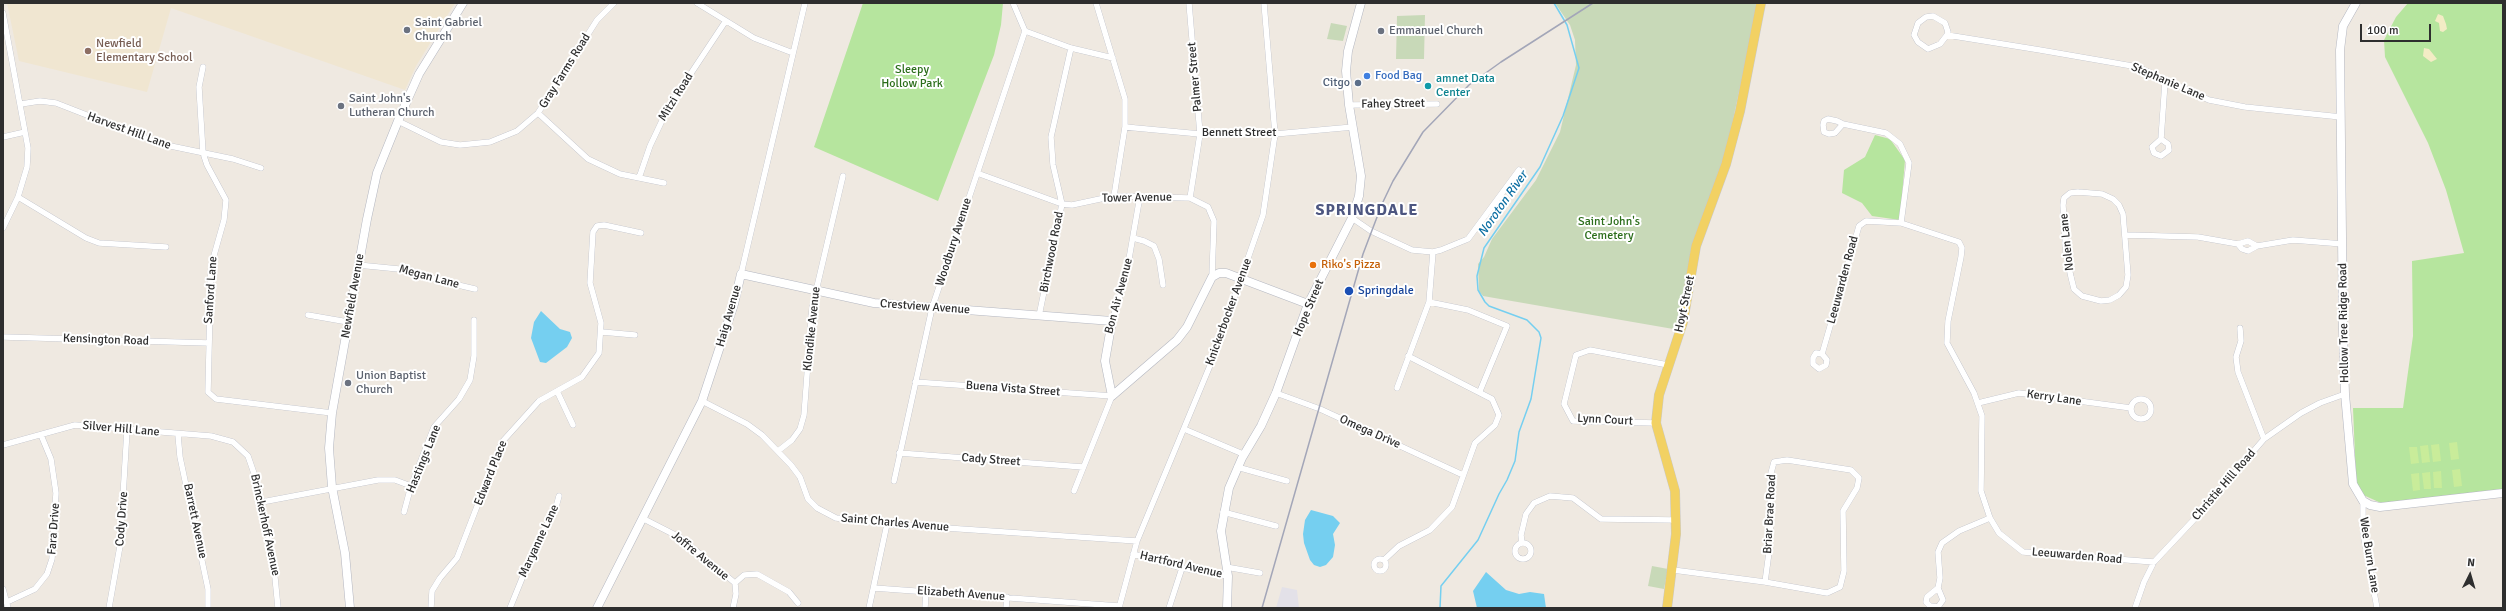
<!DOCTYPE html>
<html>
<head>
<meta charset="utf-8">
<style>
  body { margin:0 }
  #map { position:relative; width:2506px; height:611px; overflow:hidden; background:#efe9e1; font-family:Signika,sans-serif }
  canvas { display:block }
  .frame { position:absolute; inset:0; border:4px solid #2e2e2e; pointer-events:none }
  .north { position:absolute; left:2450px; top:555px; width:40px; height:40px; -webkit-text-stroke:3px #fff; paint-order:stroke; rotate:5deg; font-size:11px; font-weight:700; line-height:16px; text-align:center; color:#2e2e2e }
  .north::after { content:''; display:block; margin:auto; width:14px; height:18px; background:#2e2e2e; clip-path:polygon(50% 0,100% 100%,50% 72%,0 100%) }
  .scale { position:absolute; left:2360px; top:24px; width:71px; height:18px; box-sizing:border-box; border:2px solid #2e2e2e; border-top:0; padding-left:5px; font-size:12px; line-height:14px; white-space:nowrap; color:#2e2e2e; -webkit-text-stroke:3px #fff; paint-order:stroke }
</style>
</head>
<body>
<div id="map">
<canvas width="2506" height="611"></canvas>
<div class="frame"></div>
<div class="north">N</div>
<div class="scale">100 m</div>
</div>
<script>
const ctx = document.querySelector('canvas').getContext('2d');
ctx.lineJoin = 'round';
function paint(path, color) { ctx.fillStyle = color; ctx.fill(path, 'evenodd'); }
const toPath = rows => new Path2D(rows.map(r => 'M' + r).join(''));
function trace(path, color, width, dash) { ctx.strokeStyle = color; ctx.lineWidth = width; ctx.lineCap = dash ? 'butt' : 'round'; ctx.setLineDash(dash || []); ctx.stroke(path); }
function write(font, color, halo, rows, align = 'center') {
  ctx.font = font + ' Signika,sans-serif'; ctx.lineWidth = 4; ctx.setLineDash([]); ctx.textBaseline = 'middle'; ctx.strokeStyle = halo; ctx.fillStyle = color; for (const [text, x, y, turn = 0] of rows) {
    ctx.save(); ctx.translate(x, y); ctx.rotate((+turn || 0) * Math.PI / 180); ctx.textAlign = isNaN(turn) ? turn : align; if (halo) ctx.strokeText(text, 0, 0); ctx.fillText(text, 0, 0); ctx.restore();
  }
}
paint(toPath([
  [1282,587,1297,590,1299,608,1276,608]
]), '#e3e1e8');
paint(toPath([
  [7,3,455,3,416,66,405,90,171,8,147,92,19,61]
]), '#f0e6d1');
paint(toPath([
  [863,3,1003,3,1001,25,994,55,938,201,814,147],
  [2408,3,2503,3,2503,489,2381,503,2361,494,2356,480,2353,408,2403,408,2413,336,2412,261,2464,253,2446,190,2428,143,2385,57,2384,40,2396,17],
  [1875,135,1890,139,1905,160,1900,220,1872,216,1862,203,1842,193,1844,170,1865,157]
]), '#b6e59e');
paint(toPath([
  [2438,14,2443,16,2446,24,2447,29,2443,32,2440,31,2439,23,2435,21],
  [2424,48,2429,49,2437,59,2431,62,2423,56]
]), '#f3ecc5');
paint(toPath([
  [1555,3,1758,3,1722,171,1699,226,1679,330,1483,296,1479,291,1478,264,1484,257,1492,239,1536,180,1560,132,1576,65,1575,40,1570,25],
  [1425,15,1424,59,1396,59,1397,16],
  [1331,23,1347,26,1343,41,1327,39],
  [1652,566,1668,569,1664,589,1648,586]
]), '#c8d9b8');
paint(toPath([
  [2457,442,2459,459,2451,460,2449,443],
  [2439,444,2441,461,2433,462,2431,445],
  [2428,445,2430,462,2422,463,2420,446],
  [2409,447,2417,447,2419,463,2411,464],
  [2460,469,2462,486,2454,487,2452,470],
  [2441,471,2442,488,2434,488,2433,472],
  [2430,472,2431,489,2424,489,2422,473],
  [2419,473,2420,490,2413,491,2411,474]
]), '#c9ec9a');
paint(toPath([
  [541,311,560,329,570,332,572,338,567,347,546,363,540,362,531,338,534,322],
  [1311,510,1333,516,1340,523,1333,534,1335,545,1333,557,1326,565,1320,567,1314,565,1310,560,1304,543,1303,534,1305,520],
  [1486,572,1506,590,1519,594,1530,592,1544,594,1546,608,1477,608,1473,591]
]), '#75cff0');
trace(toPath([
  [1440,608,1441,586,1478,540,1499,494,1507,480,1515,461,1519,432,1531,399,1541,338,1539,332,1527,320,1489,306,1485,302,1478,290,1477,276,1484,248,1540,167,1563,116,1579,68,1567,25,1554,3]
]), '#75cff0', 1.5);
const street = toPath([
  [697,3,754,38,793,53],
  [1013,3,1025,31,1071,48,1113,58],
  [1096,3,1125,99,1125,127,1114,196],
  [1189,3,1200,134,1190,198],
  [3,13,28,148,27,167,18,197,3,228],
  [1947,35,1948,32,1945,23,1933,16,1926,17,1918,23,1914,35,1918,42,1928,49,1940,44,1947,35,2040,50,2138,67,2209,100,2245,107,2341,117],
  [203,67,199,87,203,153,207,165,226,200,224,220,211,266,208,392,216,399,332,413],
  [21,104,40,101,56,103,161,144,233,159,261,168],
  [1349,105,1437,104],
  [538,113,588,159,620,174,664,183],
  [1828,119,1837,121,1843,124,1835,133,1829,134,1824,132,1823,125,1824,121,1828,119],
  [398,121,441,142,460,145,490,142,517,131,538,113,597,20,614,3],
  [1843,124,1886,133,1900,144,1909,163,1901,223],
  [1125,127,1200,134,1275,134,1353,127],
  [3,137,25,132],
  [2161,139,2152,147,2154,153,2161,156,2169,150,2168,144,2161,139,2165,82],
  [977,173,1062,204,1072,205,1114,196,1190,198,1208,207,1214,221,1212,277],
  [639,178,650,146,668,108,725,22],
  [2078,192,2102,194,2113,199,2119,205,2123,214,2128,275,2126,287,2119,295,2110,300,2101,301,2082,296,2074,289,2071,277,2066,254,2063,205,2064,198,2070,193,2078,192],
  [18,197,86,238,99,243,166,247],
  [1352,218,1371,231,1412,250,1433,252,1441,250,1468,239,1519,170],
  [2125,235,2198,237,2238,244,2242,249,2248,251,2257,246,2293,240,2343,244],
  [1133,238,1144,241,1154,246,1159,259,1163,285],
  [2238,244,2248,241,2257,246],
  [358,265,409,270,441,281,475,289],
  [741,274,805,3],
  [1429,302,1468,310,1507,326,1480,391],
  [308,315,348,322],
  [1039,316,1062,204,1053,165,1051,137,1071,48],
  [1112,321,1126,276,1140,196],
  [2240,328,2241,341,2236,357,2238,372,2264,439],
  [602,332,635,335],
  [3,337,209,343],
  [1822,354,1816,353,1813,358,1813,364,1819,369,1826,365,1827,360,1822,354,1859,226,1866,221,1901,223,1959,242,1962,248,1961,257,1948,321,1947,343,1974,393,1982,416,1981,491,1990,518,1999,533,2023,552,2154,562],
  [915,382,1112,396,1074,491],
  [1397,388,1429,302,1433,252],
  [557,391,573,425],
  [1276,393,1320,409,1463,475],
  '2131 409a10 10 0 1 1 20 0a10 10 0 1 1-20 0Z',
  [702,401,747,424,762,435,791,465,800,477,808,499,817,508,836,518,887,524,1137,541],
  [1978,403,2019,393,2131,408],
  [1656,423,1573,421,1564,404,1576,355,1590,350,1668,365],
  [1184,429,1243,454],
  [178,435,180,457,208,589,208,608],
  [3,445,75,425,211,436,233,442,248,456,257,482,273,557,278,608],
  [778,451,792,440,800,429,804,415,812,308,843,176],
  [899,453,1083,467],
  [1787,460,1851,470,1859,478,1857,488,1843,511,1844,571,1840,587,1827,593,1765,582,1770,545,1771,473,1774,462,1787,460],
  [1237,467,1287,481],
  [894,481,932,308,1025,31],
  [2363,501,2363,533,2377,608],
  [262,502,378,480,395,480,411,486],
  [404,512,411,486,434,427,459,399,470,380,474,356,474,320],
  [1223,512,1276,526],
  [642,518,681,538,735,583,736,594,733,608],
  '1515 551a8 8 0 1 1 16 0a8 8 0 1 1-16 0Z',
  [1522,543,1521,535,1526,514,1534,503,1550,496,1573,498,1601,519,1675,520],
  [1133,554,1182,568,1228,576],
  '1374 565a6 6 0 1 1 12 0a6 6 0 1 1-12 0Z',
  [1384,560,1399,546,1430,530,1452,507,1475,443,1495,425,1499,415,1492,399,1408,356],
  [1226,567,1260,573],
  [1673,570,1765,582],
  [735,583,744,575,757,574,789,592,798,603],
  [874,588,1119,606],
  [1938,588,1927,597,1926,602,1930,606,1938,607,1943,600,1938,588,1940,578,1938,552,1942,543,1959,531,1990,518],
  [3,589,8,608],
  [7,602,35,589,47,574,52,559,56,493,51,459,41,435],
  [109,608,120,546,127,430],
  [431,608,432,591,440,578,457,558,502,442,539,401,582,377,599,353,601,323,590,283,593,232,597,226,604,225,641,233],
  [510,608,534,549,556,507,559,496],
  [869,608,887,524],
  [925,608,926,592],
  [1006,608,1007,597],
  [1119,608,1137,541,1214,356,1263,215,1275,134,1264,3],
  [1169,608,1182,568],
  [2135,608,2144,582,2154,562,2201,512,2264,439,2301,413,2320,403,2345,394]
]);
const secondary = toPath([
  [2356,3,2343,26,2340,50,2343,330,2345,394,2353,484,2363,501,2370,505,2380,507,2503,493],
  [350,608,345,553,332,487,329,448,332,413,367,219,377,173,398,121,419,74,463,3],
  [597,608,702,401,734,304,741,274,874,303,1112,321,1105,361,1112,396,1177,340,1187,327,1212,277,1219,273,1226,273,1308,304],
  [1227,608,1228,576,1221,531,1229,488,1242,458,1261,426,1276,393,1308,304,1352,218,1359,196,1361,176,1349,105,1346,71,1348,51,1361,3]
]);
const primary = toPath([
  [1667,608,1676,534,1675,491,1656,423,1659,395,1683,322,1696,246,1726,164,1740,111,1761,3]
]);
trace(street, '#b4b7c1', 6);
trace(secondary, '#b4b7c1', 9);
trace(primary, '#c9c9c9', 10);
trace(street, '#fff', 5.5);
trace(secondary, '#fff', 8);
trace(primary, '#f2d163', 9);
trace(toPath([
  [1262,608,1363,254,1382,204,1393,181,1423,132,1469,85,1501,62,1593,3]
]), '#a3a6b8', 1.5);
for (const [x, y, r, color] of [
  [407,30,4,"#6b7280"],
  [1381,31,4,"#6b7280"],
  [88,51,4,"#8d6e63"],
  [1367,76,4,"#3f7fe0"],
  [1358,83,4,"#5c6f8a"],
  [1428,86,4,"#0f9aa8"],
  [341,106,4,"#6b7280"],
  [1313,265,4,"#e8710a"],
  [1349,291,5,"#1a4fb4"],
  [348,383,4,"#6b7280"]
]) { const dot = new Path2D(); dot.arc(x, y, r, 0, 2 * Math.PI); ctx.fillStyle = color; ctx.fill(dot); trace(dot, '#fff', 1.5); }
write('12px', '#5b616d', '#fff', [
  ["Saint Gabriel",415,23],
  ["Church",415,37],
  ["Emmanuel Church",1389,31],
  ["Saint John's",349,99],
  ["Lutheran Church",349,113],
  ["Union Baptist",356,376],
  ["Church",356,390]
], 'left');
write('12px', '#785e54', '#fff', [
  ["Newfield",96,44],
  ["Elementary School",96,58]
], 'left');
write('12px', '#2c6e1b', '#fff', [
  ["Sleepy",912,70],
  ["Hollow Park",912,84],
  ["Saint John's",1609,222],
  ["Cemetery",1609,236]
]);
write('12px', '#2e2e2e', '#fff', [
  ["Gray Farms Road",565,71,-58],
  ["Palmer Street",1195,77,-95],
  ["Stephanie Lane",2168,82,23],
  ["Mitzi Road",676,97,-58],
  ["Fahey Street",1393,104,-1],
  ["Harvest Hill Lane",129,131,20],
  ["Bennett Street",1239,133],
  ["Tower Avenue",1137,198,-1],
  ["Woodbury Avenue",954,242,-72],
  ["Nolen Lane",2067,242,-96],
  ["Birchwood Road",1052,252,-79],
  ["Megan Lane",429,277,15],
  ["Leeuwarden Road",1843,280,-75],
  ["Sanford Lane",211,290,-86],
  ["Newfield Avenue",353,296,-80],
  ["Bon Air Avenue",1119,296,-75],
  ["Hoyt Street",1685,304,-78],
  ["Crestview Avenue",925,307,4],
  ["Hope Street",1309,308,-67],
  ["Knickerbocker Avenue",1229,312,-70],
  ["Haig Avenue",729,316,-74],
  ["Hollow Tree Ridge Road",2344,323,-91],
  ["Klondike Avenue",812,329,-84],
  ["Kensington Road",106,340,2],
  ["Buena Vista Street",1013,389,4],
  ["Kerry Lane",2054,398,8],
  ["Lynn Court",1605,420,3],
  ["Silver Hill Lane",121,429,5],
  ["Omega Drive",1370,432,24],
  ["Hastings Lane",424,459,-68],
  ["Cady Street",991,460,4],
  ["Edward Place",491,473,-68],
  ["Christie Hill Road",2224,485,-49],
  ["Briar Brae Road",1770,514,-87],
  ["Cody Drive",122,519,-86],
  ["Barrett Avenue",195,521,78],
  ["Saint Charles Avenue",895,523,5],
  ["Brinckerhoff Avenue",265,525,78],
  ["Fara Drive",54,529,-86],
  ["Maryanne Lane",539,541,-65],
  ["Wee Burn Lane",2369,555,81],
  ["Joffre Avenue",700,556,39],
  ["Leeuwarden Road",2077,556,5],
  ["Hartford Avenue",1181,565,13],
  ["Elizabeth Avenue",961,594,4]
]);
write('12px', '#366cbe', '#fff', [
  ["Food Bag",1375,76]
], 'left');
write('12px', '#0d838f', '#fff', [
  ["amnet Data",1436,79],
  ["Center",1436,93]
], 'left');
write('12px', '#4e5e75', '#fff', [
  ["Citgo",1350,83]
], 'right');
write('12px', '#c56008', '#fff', [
  ["Riko's Pizza",1321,265]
], 'left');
write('12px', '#164399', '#fff', [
  ["Springdale",1358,291]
], 'left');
write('italic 13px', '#0d6fa3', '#fff', [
  ["Noroton River",1503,204,-55]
]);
ctx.letterSpacing = '1px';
write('bold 16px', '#4d5680', '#fff', [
  ["SPRINGDALE",1367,211]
]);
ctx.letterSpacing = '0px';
</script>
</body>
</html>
